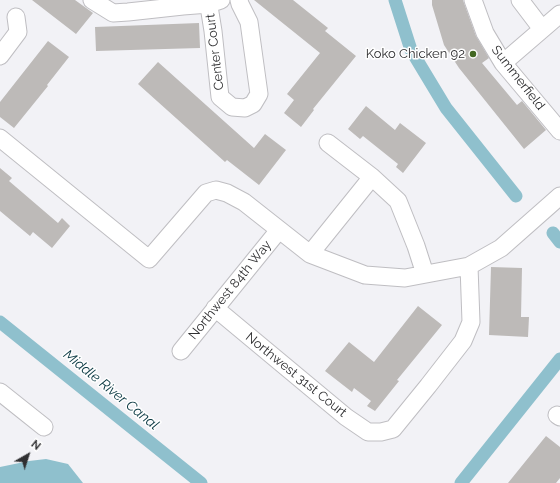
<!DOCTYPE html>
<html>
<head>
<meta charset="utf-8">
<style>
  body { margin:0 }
  #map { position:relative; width:560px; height:483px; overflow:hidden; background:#f2f2f6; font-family:Raleway,sans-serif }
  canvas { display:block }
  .north { position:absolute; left:8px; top:435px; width:40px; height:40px; -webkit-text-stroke:3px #fff; paint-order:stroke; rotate:39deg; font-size:11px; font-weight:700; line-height:16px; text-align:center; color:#303032 }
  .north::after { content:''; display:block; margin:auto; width:14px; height:18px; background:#303032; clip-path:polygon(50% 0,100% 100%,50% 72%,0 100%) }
</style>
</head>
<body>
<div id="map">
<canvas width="560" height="483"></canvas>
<div class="north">N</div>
</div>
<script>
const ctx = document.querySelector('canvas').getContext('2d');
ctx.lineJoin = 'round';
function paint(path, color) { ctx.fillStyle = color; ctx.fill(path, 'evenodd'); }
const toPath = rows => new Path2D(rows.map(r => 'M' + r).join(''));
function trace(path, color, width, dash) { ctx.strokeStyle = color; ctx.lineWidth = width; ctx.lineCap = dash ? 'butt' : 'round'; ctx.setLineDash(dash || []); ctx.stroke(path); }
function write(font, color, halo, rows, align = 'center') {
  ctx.font = font + ' Raleway,sans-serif'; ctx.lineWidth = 3; ctx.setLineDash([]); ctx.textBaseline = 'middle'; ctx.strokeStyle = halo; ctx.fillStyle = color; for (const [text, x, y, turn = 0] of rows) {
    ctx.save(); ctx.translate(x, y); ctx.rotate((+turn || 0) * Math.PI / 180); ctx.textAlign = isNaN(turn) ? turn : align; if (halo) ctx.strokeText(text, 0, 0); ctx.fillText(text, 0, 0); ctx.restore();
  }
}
paint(toPath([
  [46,459,68,464,83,483,0,483,0,467,29,461]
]), '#8fc0cd');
trace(toPath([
  [395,0,411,50,446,108,516,196],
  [553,233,560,242],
  [0,322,201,483],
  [461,483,560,359]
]), '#8fc0cd', 13);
paint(toPath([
  [32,0,75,0,93,13,76,34],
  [254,0,293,0,328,28,325,31,356,56,313,109,314,110,301,127,284,113,294,100,287,94,320,53],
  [432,0,463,0,464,3,476,36,489,58,482,63,517,105,522,101,546,130,524,149,459,68,444,45,432,5],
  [199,23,200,48,96,51,95,27],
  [48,41,69,57,47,85,48,86,14,128,0,117,0,102],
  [158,62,254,148,265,134,286,150,259,185,227,160,225,162,138,84],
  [366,106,395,130,400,123,426,143,403,173,396,167,398,164,363,136,360,139,348,129],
  [0,168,12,178,9,181,58,223,62,218,70,226,52,248,33,232,30,236,0,211],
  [491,267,522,268,521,317,529,317,528,337,489,335],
  [418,306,442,325,397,380,399,381,375,411,367,406,371,401,354,388,352,392,325,371,349,342,374,362],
  [546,436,560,447,560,478,556,483,508,483]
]), '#bdbab8');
const minor = toPath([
  [92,0,113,13,128,12,183,6,209,4,221,0],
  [208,0,213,31,220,97,232,107,245,108,253,104,259,94,249,22,240,4,239,0],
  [473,0,485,33,503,63,560,131],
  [520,0,542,29],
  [0,56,18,32,16,17],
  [503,63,560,14],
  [0,138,149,259,206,193,216,190,227,193,244,202,310,254,365,275,405,278,469,266],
  [328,143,372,177,398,201,416,246,425,274],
  [310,254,372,177],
  [215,308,346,417,368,432,381,432,393,429,428,386,463,341,471,322,469,266,501,248,560,196],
  [181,351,279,230],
  [0,392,44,427],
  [557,415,560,417]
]);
trace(minor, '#bfbec2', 19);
trace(minor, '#fff', 17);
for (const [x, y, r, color] of [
  [473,54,4,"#436822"]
]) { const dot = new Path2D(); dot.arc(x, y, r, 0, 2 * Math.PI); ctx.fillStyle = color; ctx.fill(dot); trace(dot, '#fff', 1.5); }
write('13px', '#303032', '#fff', [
  ["Center Court",215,52,-97],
  ["Summerfield",518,78,52],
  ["Northwest 84th Way",230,290,-51],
  ["Northwest 31st Court",296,375,39]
]);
write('13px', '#303032', '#fff', [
  ["Koko Chicken 92",465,54]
], 'right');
write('italic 14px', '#083741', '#fff', [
  ["Middle River Canal",111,390,39]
]);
</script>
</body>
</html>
